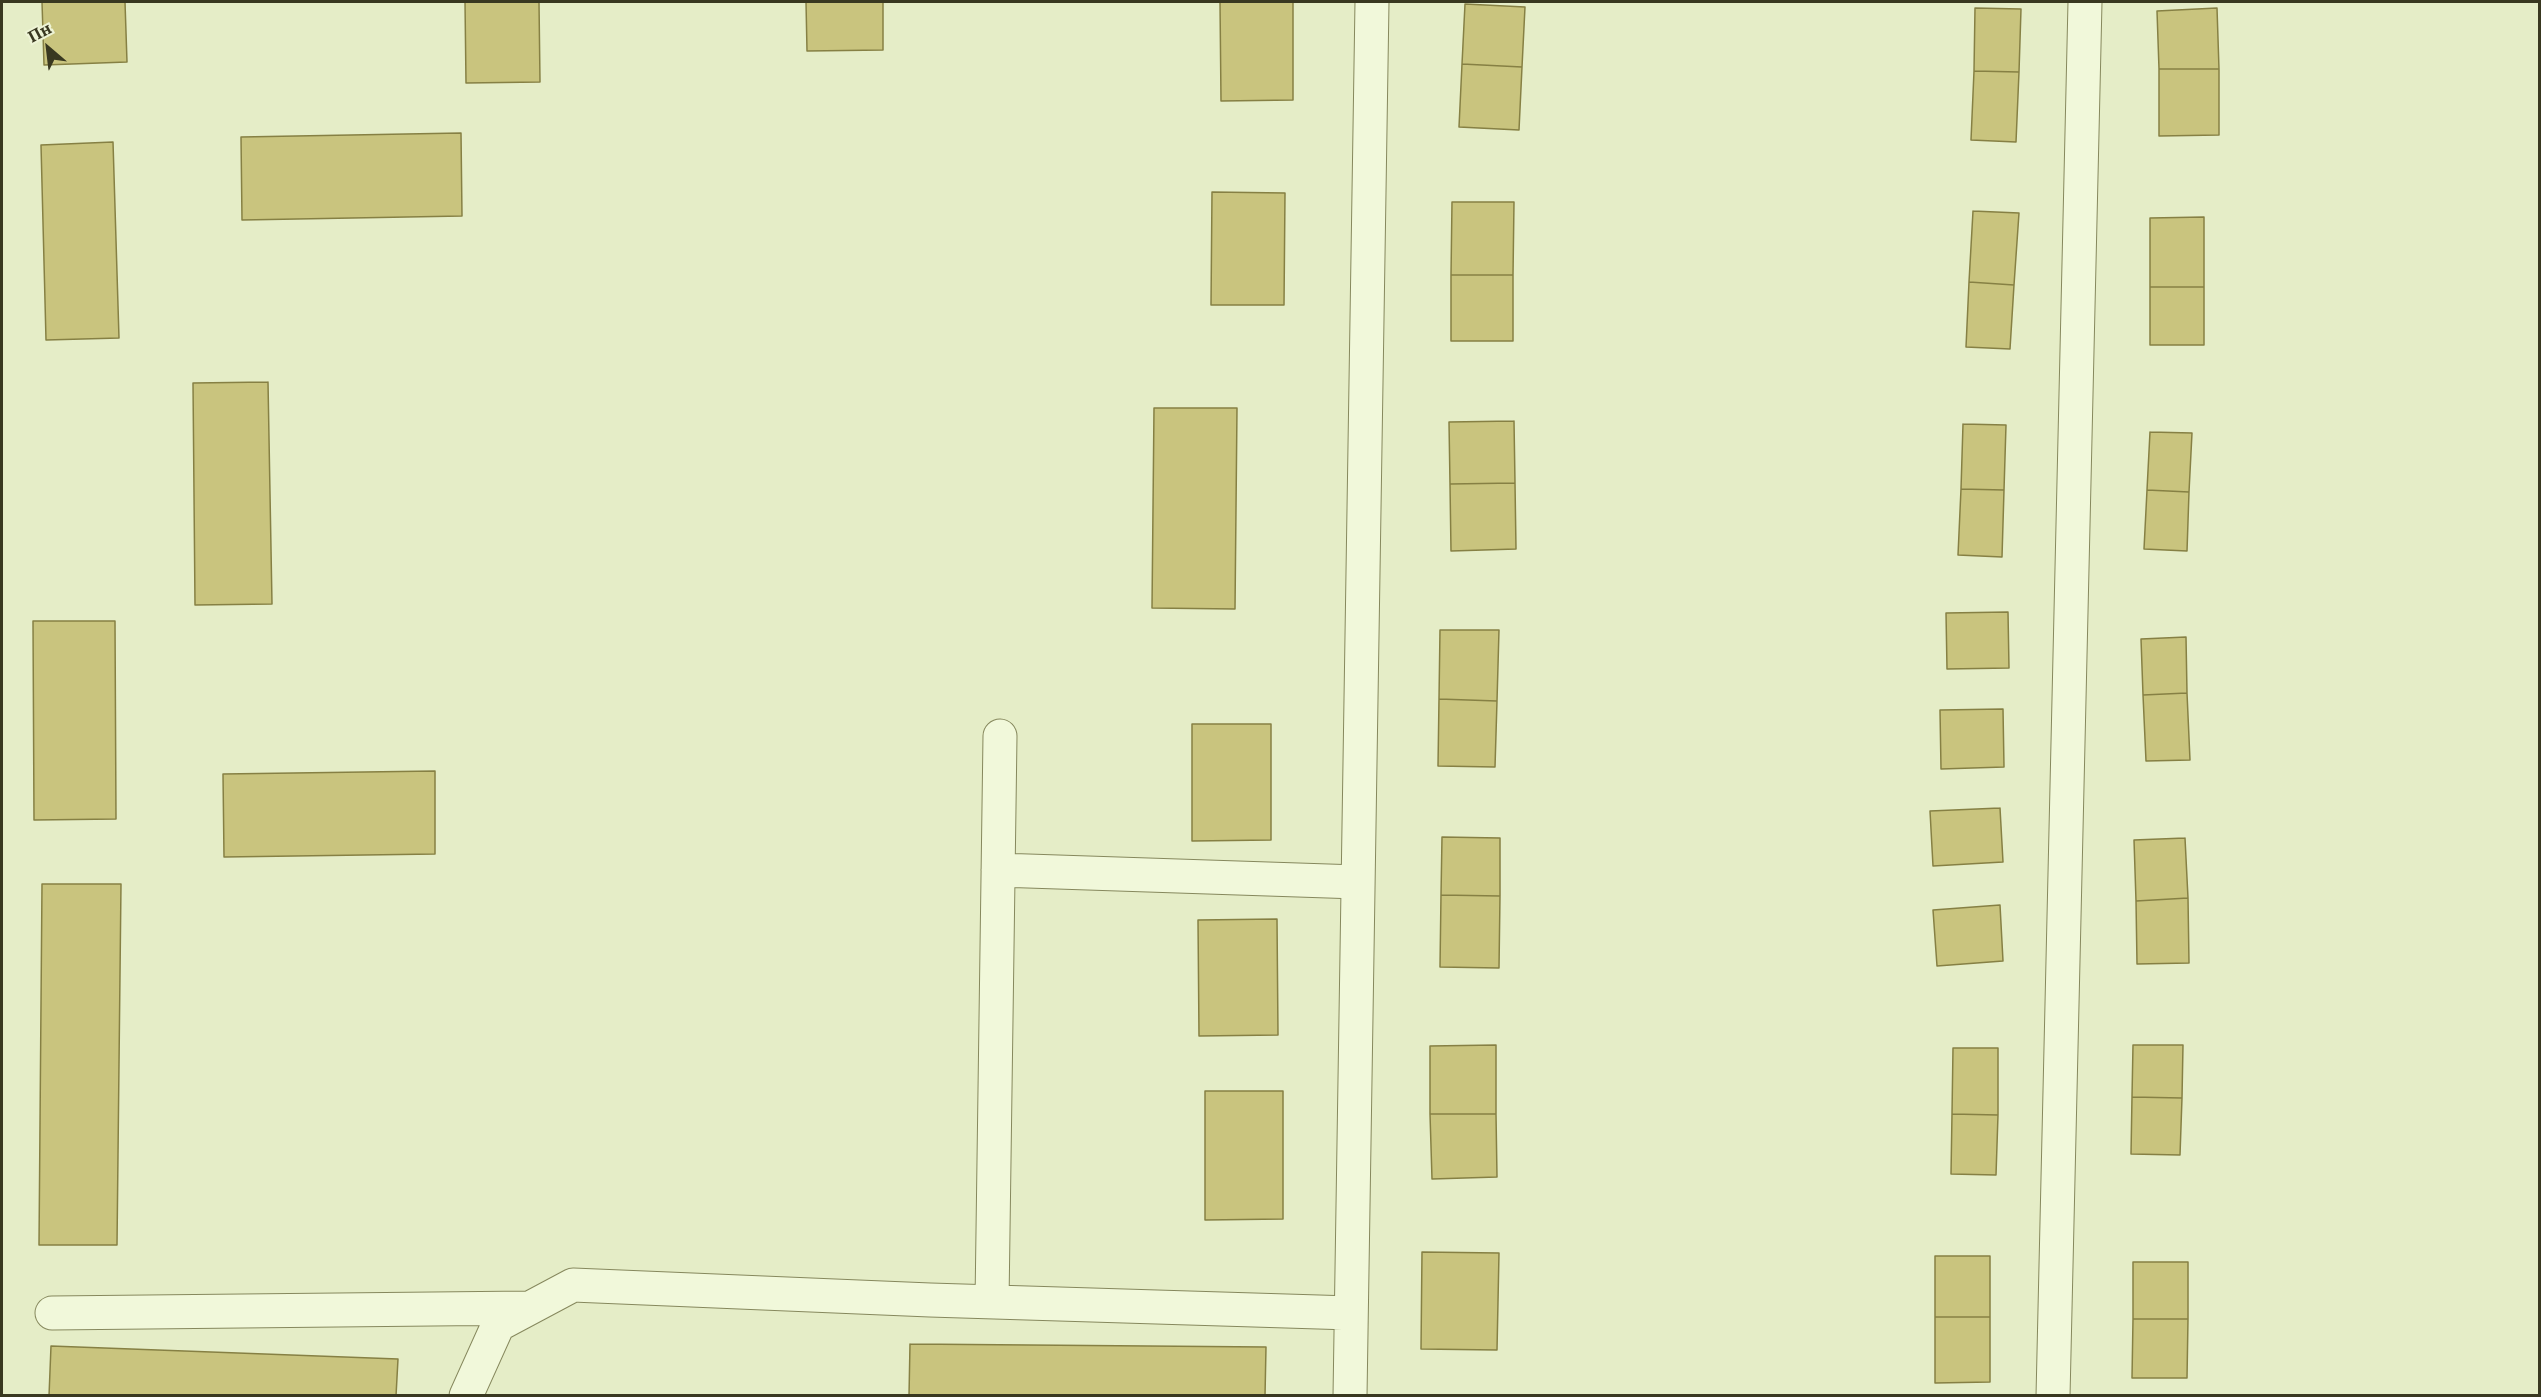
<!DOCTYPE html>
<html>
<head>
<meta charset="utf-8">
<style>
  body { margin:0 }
  #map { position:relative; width:2541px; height:1397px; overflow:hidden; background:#e5edc7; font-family:"IBM Plex Serif",serif }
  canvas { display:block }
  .frame { position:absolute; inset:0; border:3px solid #393820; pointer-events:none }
  .north { position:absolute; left:18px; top:18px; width:60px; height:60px; -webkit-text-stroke:4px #eef4d6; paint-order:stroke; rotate:332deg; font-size:16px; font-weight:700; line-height:24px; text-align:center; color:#393820 }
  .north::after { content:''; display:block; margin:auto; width:21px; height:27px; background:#393820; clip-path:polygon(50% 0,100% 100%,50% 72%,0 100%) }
</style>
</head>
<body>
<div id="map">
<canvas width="2541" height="1397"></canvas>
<div class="frame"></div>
<div class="north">Пн</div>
</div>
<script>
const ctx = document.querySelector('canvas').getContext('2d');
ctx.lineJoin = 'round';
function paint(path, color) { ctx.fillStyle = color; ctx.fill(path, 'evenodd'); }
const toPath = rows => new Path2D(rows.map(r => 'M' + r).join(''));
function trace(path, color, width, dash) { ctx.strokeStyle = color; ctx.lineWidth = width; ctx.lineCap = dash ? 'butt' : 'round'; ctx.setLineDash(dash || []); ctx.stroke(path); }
const building = toPath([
  [42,2,125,2,127,62,44,65,42,2],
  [465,2,539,2,540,82,466,83,465,2],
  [806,2,883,2,883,50,807,51,806,2],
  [1220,2,1293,2,1293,100,1221,101,1220,2],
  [1465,4,1525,7,1522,67,1462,64,1465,4],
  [1975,8,2021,9,2019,72,1974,71,1975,8],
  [2217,8,2219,69,2159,69,2157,11,2217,8],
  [1462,64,1522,67,1519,130,1459,127,1462,64],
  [2159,69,2219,69,2219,135,2159,136,2159,69],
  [1974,71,2019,72,2016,142,1971,140,1974,71],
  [461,133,462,216,242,220,241,137,461,133],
  [113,142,119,338,46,340,41,145,113,142],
  [1212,192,1285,193,1284,305,1211,305,1212,192],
  [1452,202,1514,202,1513,275,1451,275,1452,202],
  [1973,211,2019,213,2014,285,1969,282,1973,211],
  [2204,217,2204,287,2150,287,2150,218,2204,217],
  [1451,275,1513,275,1513,341,1451,341,1451,275],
  [1969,282,2014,285,2010,349,1966,347,1969,282],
  [2150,287,2204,287,2204,345,2150,345,2150,287],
  [268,382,272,604,195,605,193,383,268,382],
  [1154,408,1237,408,1235,609,1152,608,1154,408],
  [1514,421,1515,483,1450,484,1449,422,1514,421],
  [1963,424,2006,425,2004,490,1961,489,1963,424],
  [2150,432,2192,433,2189,492,2147,490,2150,432],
  [1515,483,1516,549,1451,551,1450,484,1515,483],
  [1961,489,2004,490,2002,557,1958,555,1961,489],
  [2147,490,2189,492,2187,551,2144,549,2147,490],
  [2008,612,2009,668,1947,669,1946,613,2008,612],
  [33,621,115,621,116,819,34,820,33,621],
  [1440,630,1499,630,1497,701,1439,699,1440,630],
  [2186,637,2187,693,2143,695,2141,639,2186,637],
  [2187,693,2190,760,2146,761,2143,695,2187,693],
  [1439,699,1497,701,1495,767,1438,766,1439,699],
  [2003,709,2004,767,1941,769,1940,710,2003,709],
  [1192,724,1271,724,1271,840,1192,841,1192,724],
  [435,771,435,854,224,857,223,774,435,771],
  [2000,808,2003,862,1933,866,1930,811,2000,808],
  [1442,837,1500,838,1500,896,1441,895,1442,837],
  [2185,838,2188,898,2136,901,2134,840,2185,838],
  [42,884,121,884,117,1245,39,1245,42,884],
  [1441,895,1500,896,1499,968,1440,967,1441,895],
  [2188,898,2189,963,2137,964,2136,901,2188,898],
  [2000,905,2003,961,1937,966,1933,910,2000,905],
  [1277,919,1278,1035,1199,1036,1198,920,1277,919],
  [1496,1045,1496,1114,1430,1114,1430,1046,1496,1045],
  [2133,1045,2183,1045,2182,1098,2132,1097,2133,1045],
  [1953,1048,1998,1048,1998,1115,1952,1114,1953,1048],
  [1205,1091,1283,1091,1283,1219,1205,1220,1205,1091],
  [2132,1097,2182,1098,2180,1155,2131,1154,2132,1097],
  [1430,1114,1496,1114,1497,1177,1432,1179,1430,1114],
  [1952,1114,1998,1115,1996,1175,1951,1174,1952,1114],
  [1422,1252,1499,1253,1497,1350,1421,1349,1422,1252],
  [1935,1256,1990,1256,1990,1317,1935,1317,1935,1256],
  [2133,1262,2188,1262,2188,1319,2133,1319,2133,1262],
  [1935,1317,1990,1317,1990,1382,1935,1383,1935,1317],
  [2133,1319,2188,1319,2187,1378,2132,1378,2133,1319],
  [910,1344,1266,1347,1265,1396,909,1396,910,1344],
  [51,1346,398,1359,396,1396,49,1396,51,1346]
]);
paint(building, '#c9c47e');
trace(building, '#868044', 1.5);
const minor = toPath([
  [998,870,1358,882],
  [992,1302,1000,736],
  [52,1313,528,1308],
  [466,1396,498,1325,573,1285,930,1300,1351,1313],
  [1350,1396,1372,2],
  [2053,1396,2085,2]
]);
trace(minor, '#86885d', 35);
trace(minor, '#f1f8da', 33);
</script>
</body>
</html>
